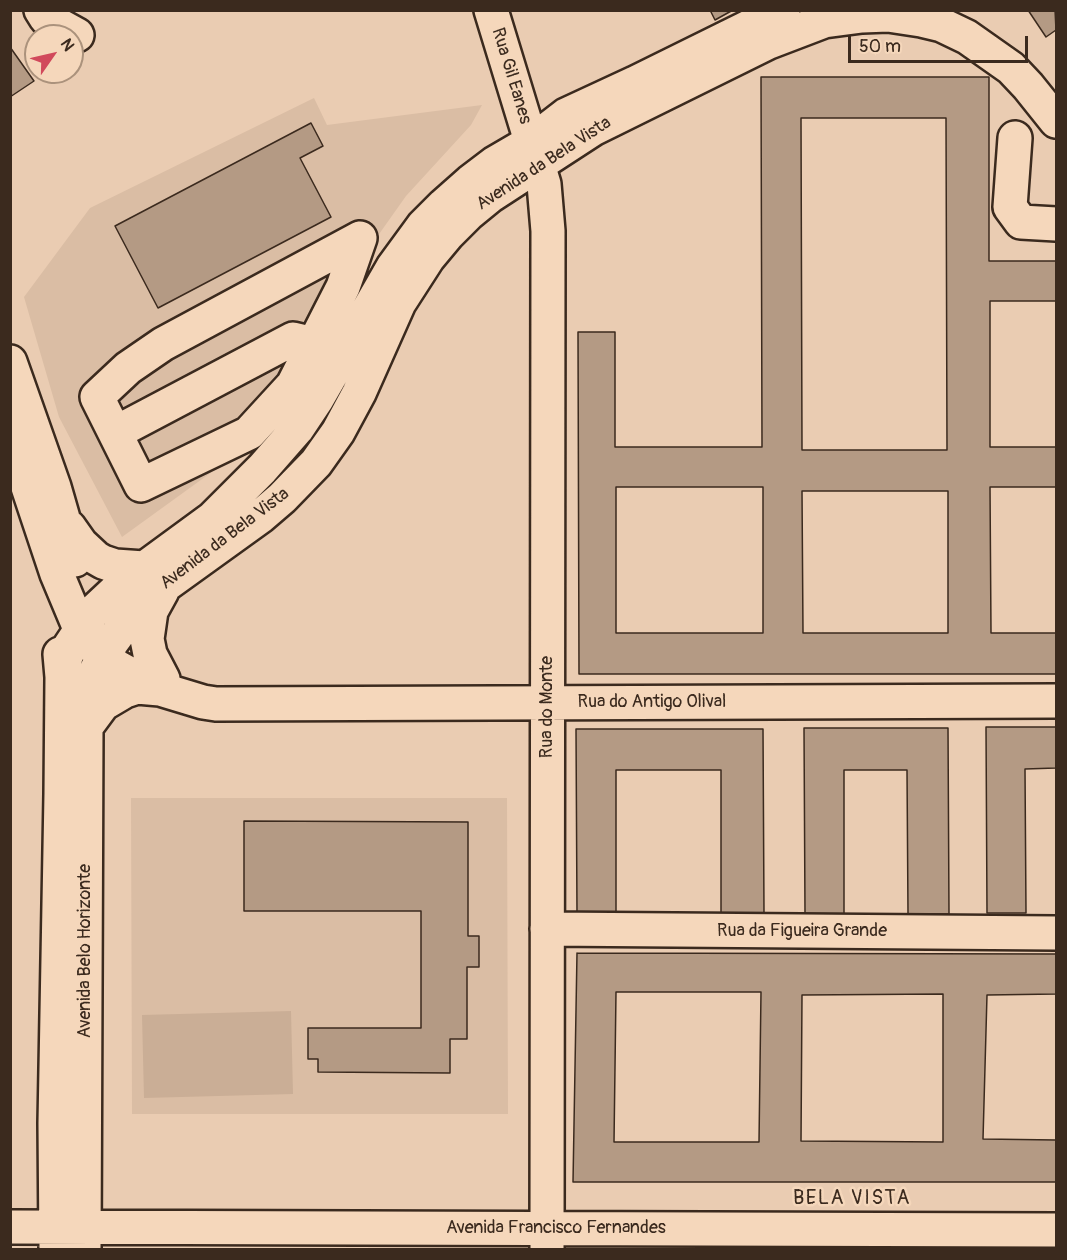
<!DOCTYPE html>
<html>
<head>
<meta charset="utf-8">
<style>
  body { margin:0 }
  #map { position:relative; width:1067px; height:1260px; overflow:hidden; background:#eaccb2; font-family:Pangolin,sans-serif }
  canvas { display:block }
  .frame { position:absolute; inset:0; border:12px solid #3b2a1e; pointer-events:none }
  .north { position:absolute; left:24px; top:24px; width:60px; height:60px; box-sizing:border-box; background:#f5d7bb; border:2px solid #ab927c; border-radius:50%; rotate:56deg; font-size:16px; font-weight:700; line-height:24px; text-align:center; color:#3b2a1e }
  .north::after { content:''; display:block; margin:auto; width:21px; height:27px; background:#d1495b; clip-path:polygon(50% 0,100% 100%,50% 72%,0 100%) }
  .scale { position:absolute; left:848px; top:36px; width:180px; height:27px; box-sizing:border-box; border:3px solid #3b2a1e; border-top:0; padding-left:8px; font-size:18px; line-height:21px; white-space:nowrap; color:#3b2a1e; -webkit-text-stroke:4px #f5d7bb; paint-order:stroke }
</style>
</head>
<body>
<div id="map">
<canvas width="1067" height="1260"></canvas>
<div class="frame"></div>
<div class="north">N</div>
<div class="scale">50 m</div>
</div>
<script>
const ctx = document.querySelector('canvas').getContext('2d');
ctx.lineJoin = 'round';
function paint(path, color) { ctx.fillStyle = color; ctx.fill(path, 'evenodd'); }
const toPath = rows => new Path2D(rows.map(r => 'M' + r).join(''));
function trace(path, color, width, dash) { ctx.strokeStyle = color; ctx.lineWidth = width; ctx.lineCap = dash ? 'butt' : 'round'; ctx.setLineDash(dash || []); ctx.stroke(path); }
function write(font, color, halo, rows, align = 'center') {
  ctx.font = font + ' Pangolin,sans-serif'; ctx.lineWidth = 5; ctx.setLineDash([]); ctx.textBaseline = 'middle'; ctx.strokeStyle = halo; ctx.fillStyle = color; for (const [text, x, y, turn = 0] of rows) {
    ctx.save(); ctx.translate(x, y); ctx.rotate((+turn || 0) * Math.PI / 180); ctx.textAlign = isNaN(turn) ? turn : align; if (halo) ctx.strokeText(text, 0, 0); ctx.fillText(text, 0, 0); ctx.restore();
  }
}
paint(toPath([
  [314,98,327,125,482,105,471,125,406,196,377,237,345,271,263,435,122,537,59,417,24,297,90,208],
  [131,798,507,798,508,1114,132,1114]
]), '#dabda4');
paint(toPath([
  [291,1011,293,1094,144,1098,142,1015]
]), '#caae96');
const building = toPath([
  [710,10,733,10,715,20,710,10],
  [1028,10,1055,10,1056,30,1046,37,1028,10],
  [10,47,34,81,10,97,10,47],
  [761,77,989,77,989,261,1056,261,1056,301,990,301,990,447,1056,447,1056,487,990,487,991,633,1056,633,1056,674,579,674,578,332,615,332,615,447,762,447,761,77],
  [801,118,946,118,947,450,802,450,801,118],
  [616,487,763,487,763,633,616,633,616,487],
  [802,491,948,491,948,633,803,633,802,491],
  [311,123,323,146,300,158,331,217,158,308,115,226,311,123],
  [986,727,1056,727,1056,768,1025,769,1026,913,987,913,986,727],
  [804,728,948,728,949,914,908,914,907,770,844,770,844,914,805,914,804,728],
  [576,729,763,729,764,914,721,915,721,770,616,770,616,915,577,915,576,729],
  [244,821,468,822,468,936,479,936,479,967,467,967,467,1039,450,1039,450,1073,318,1072,318,1059,308,1059,308,1028,421,1028,421,911,244,911,244,821],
  [577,953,1056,954,1056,994,987,995,983,1139,1056,1140,1056,1182,573,1182,577,953],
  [616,992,761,992,759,1142,614,1142,616,992],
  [943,994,943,1142,801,1141,802,995,943,994]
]);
paint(building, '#b49a84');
trace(building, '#3b2a1e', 1.5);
const minor = toPath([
  [41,10,46,18,77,35],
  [491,10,544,184,548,231,547,1250],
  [1015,138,1010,207,1021,222,1056,224],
  [360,238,343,287,293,385,249,433,141,485,97,397,128,368,163,344,360,238],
  [10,362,54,487,75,560],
  [10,433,57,574,80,629,90,644,117,667,137,678,160,689,203,702,216,704,1056,701],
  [115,433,293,339,314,344],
  [69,527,81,544,96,558,103,562,115,566,144,568],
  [162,591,151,611,147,639,150,654,163,679],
  [62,677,65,659,70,646,92,613,123,584,213,518,262,469,297,429,317,399,393,267,423,226,444,205,470,182,495,163,531,142,566,115,635,83,783,10],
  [86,727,103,704,125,691,137,687,160,689],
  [547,929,1056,933],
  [10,1227,1056,1230],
  [56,1248,55,1123,61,794,62,677,60,654],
  [84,1250,86,727,87,698,93,676,112,642,128,620,150,596,261,516,282,498,316,463,338,432,359,393,399,303,428,258,448,234,468,214,490,196,593,129,769,42,824,21,862,16,888,15,921,20,942,25,967,37,1011,68,1028,86,1056,121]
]);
trace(minor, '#3b2a1e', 38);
trace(minor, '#f5d7bb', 33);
write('18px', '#3b2a1e', '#f5d7bb', [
  ["Rua Gil Eanes",511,76,73],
  ["Avenida da Bela Vista",544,164,-33],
  ["Avenida da Bela Vista",225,539,-37],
  ["Rua do Antigo Olival",652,702],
  ["Rua do Monte",547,707,-90],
  ["Rua da Figueira Grande",802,931],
  ["Avenida Belo Horizonte",85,951,-90],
  ["Avenida Francisco Fernandes",556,1228]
]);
ctx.letterSpacing = '1.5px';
write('20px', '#3b2a1e', '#f5d7bb', [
  ["BELA VISTA",852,1199]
]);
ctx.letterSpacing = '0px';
</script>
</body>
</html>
